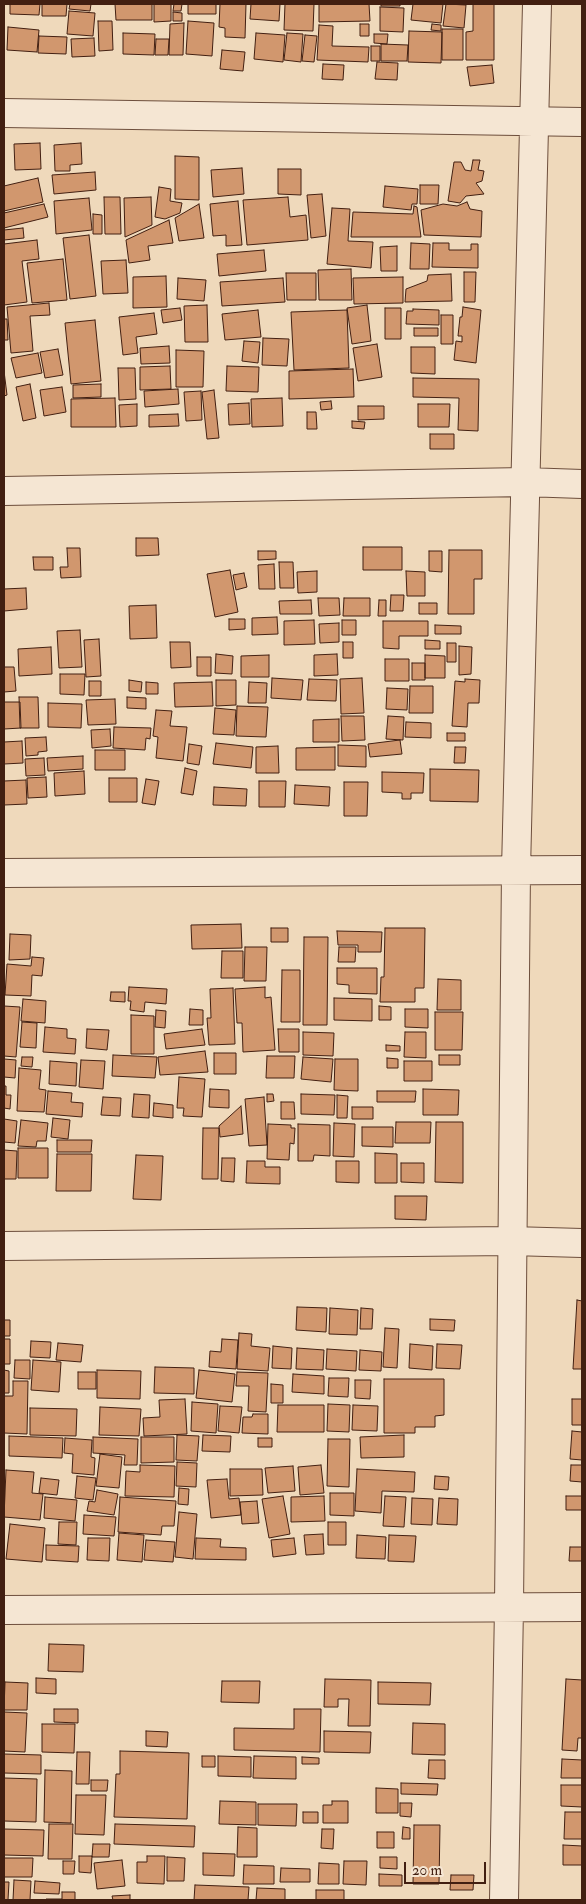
<!DOCTYPE html>
<html>
<head>
<meta charset="utf-8">
<style>
  body { margin:0 }
  #map { position:relative; width:586px; height:1904px; overflow:hidden; background:#efd9bb; font-family:"IM FELL Double Pica",serif }
  canvas { display:block }
  .frame { position:absolute; inset:0; border:5px solid #421f11; pointer-events:none }
  .scale { position:absolute; left:404px; top:1862px; width:82px; height:22px; box-sizing:border-box; border:2px solid #421f11; border-top:0; padding-left:6px; font-size:15px; line-height:18px; white-space:nowrap; color:#421f11; -webkit-text-stroke:4px #f5e6d3; paint-order:stroke }
</style>
</head>
<body>
<div id="map">
<canvas width="586" height="1904"></canvas>
<div class="frame"></div>
<div class="scale">20 m</div>
</div>
<script>
const ctx = document.querySelector('canvas').getContext('2d');
ctx.lineJoin = 'round';
function paint(path, color) { ctx.fillStyle = color; ctx.fill(path, 'evenodd'); }
const toPath = rows => new Path2D(rows.map(r => 'M' + r).join(''));
function trace(path, color, width, dash) { ctx.strokeStyle = color; ctx.lineWidth = width; ctx.lineCap = dash ? 'butt' : 'round'; ctx.setLineDash(dash || []); ctx.stroke(path); }
const building = toPath([
  [10,4,40,4,39,15,10,14,10,4],
  [42,4,67,4,66,16,42,16,42,4],
  [70,4,91,4,90,11,69,9,70,4],
  [115,4,152,4,152,20,116,20,115,4],
  [154,4,171,4,171,21,154,22,154,4],
  [174,4,182,4,181,11,173,11,174,4],
  [188,4,216,4,216,14,188,14,188,4],
  [220,4,246,4,245,38,225,37,225,28,219,27,220,4],
  [251,4,280,4,279,21,250,19,251,4],
  [285,4,314,4,313,31,284,30,285,4],
  [319,4,369,4,370,21,319,22,319,4],
  [381,4,400,4,400,6,381,6,381,4],
  [413,4,443,4,441,23,411,20,413,4],
  [446,4,466,5,464,28,443,26,446,4],
  [473,4,494,4,494,60,466,60,466,32,473,31,473,4],
  [380,7,404,8,403,32,380,31,380,7],
  [69,11,95,13,93,36,67,34,69,11],
  [173,12,182,13,182,21,173,21,173,12],
  [98,21,112,21,113,50,99,51,98,21],
  [188,21,214,23,212,56,186,54,188,21],
  [184,23,183,55,169,55,170,24,184,23],
  [360,24,369,24,369,36,360,36,360,24],
  [432,24,441,25,441,31,431,30,432,24],
  [319,25,333,26,332,46,369,47,368,62,317,60,319,25],
  [8,27,39,30,37,52,7,50,8,27],
  [442,29,463,29,463,60,442,60,442,29],
  [409,31,442,32,441,63,408,62,409,31],
  [123,33,155,34,154,55,123,54,123,33],
  [256,33,285,35,283,62,254,59,256,33],
  [287,33,303,34,301,62,284,60,287,33],
  [374,34,388,34,387,44,374,43,374,34],
  [305,35,317,36,314,62,302,61,305,35],
  [39,36,67,37,66,54,38,53,39,36],
  [94,38,95,56,72,57,71,39,94,38],
  [156,39,169,39,168,55,155,55,156,39],
  [381,44,408,45,407,61,381,61,381,44],
  [371,46,380,46,380,61,371,61,371,46],
  [222,50,245,52,243,71,220,69,222,50],
  [377,62,398,63,397,80,375,79,377,62],
  [323,64,344,65,343,80,322,79,323,64],
  [492,65,494,83,470,86,467,67,492,65],
  [40,143,41,169,15,170,14,144,40,143],
  [81,143,82,164,70,165,70,171,55,171,54,145,81,143],
  [175,156,199,157,199,200,175,199,175,156],
  [473,160,480,160,478,170,484,171,482,181,476,183,484,194,466,196,460,203,448,201,454,162,461,162,465,170,471,171,473,160],
  [242,168,244,194,213,197,211,170,242,168],
  [278,169,301,169,301,195,278,194,278,169],
  [95,172,96,190,54,194,52,175,95,172],
  [38,178,43,202,4,211,4,186,38,178],
  [420,185,439,185,438,204,420,204,420,185],
  [385,186,418,189,417,204,412,204,411,210,383,207,385,186],
  [159,187,171,189,170,201,182,203,180,213,165,219,155,217,159,187],
  [322,194,326,236,311,238,307,195,322,194],
  [104,197,120,197,121,234,105,234,104,197],
  [151,197,152,225,125,237,124,198,151,197],
  [288,197,290,217,306,215,308,240,247,245,243,200,288,197],
  [89,198,92,230,56,234,54,201,89,198],
  [238,201,242,245,226,246,226,235,213,236,210,204,238,201],
  [467,202,470,209,482,211,481,237,424,235,421,210,443,204,457,206,467,202],
  [44,204,48,217,4,228,4,213,44,204],
  [199,204,204,238,179,241,175,218,199,204],
  [414,206,417,207,421,237,351,237,353,212,413,214,414,206],
  [332,208,350,209,348,241,373,242,371,268,327,264,332,208],
  [93,214,102,215,102,234,93,234,93,214],
  [169,220,173,243,148,246,150,260,129,263,126,240,169,220],
  [23,228,24,238,4,240,4,230,23,228],
  [89,235,96,296,70,299,63,238,89,235],
  [37,240,39,259,22,261,27,302,4,305,4,244,37,240],
  [411,243,430,244,429,269,410,269,411,243],
  [433,243,449,243,449,250,471,250,471,244,478,244,478,268,432,267,433,243],
  [397,246,397,271,381,271,380,247,397,246],
  [264,250,266,271,219,276,217,254,264,250],
  [63,259,67,300,32,303,27,263,63,259],
  [126,260,128,293,103,294,101,261,126,260],
  [351,269,352,300,319,300,318,270,351,269],
  [464,272,476,272,475,302,464,302,464,272],
  [286,273,316,273,316,300,287,300,286,273],
  [451,274,452,301,405,302,406,289,427,281,428,275,451,274],
  [166,276,167,307,133,308,133,277,166,276],
  [403,277,403,303,354,304,353,278,403,277],
  [178,278,206,280,204,301,177,299,178,278],
  [283,278,285,302,222,306,220,282,283,278],
  [49,303,50,315,30,316,33,351,11,353,7,307,49,303],
  [207,305,208,342,185,342,184,306,207,305],
  [367,305,371,341,352,344,347,308,367,305],
  [463,307,481,310,476,363,454,360,456,341,462,342,462,336,458,336,460,317,462,317,463,307],
  [180,308,182,320,163,323,161,310,180,308],
  [385,308,401,308,401,339,385,339,385,308],
  [413,309,439,310,439,325,406,324,407,311,413,311,413,309],
  [258,310,261,337,225,340,222,314,258,310],
  [347,310,349,368,294,370,291,312,347,310],
  [154,313,157,334,136,337,138,353,123,355,119,317,154,313],
  [441,315,453,315,453,344,441,344,441,315],
  [4,319,7,319,8,340,4,340,4,319],
  [95,320,101,381,71,384,65,323,95,320],
  [414,328,438,328,438,336,414,336,414,328],
  [263,338,289,339,287,366,262,365,263,338],
  [244,341,260,342,258,363,242,361,244,341],
  [377,344,382,377,358,381,353,348,377,344],
  [169,346,170,363,141,364,140,348,169,346],
  [411,347,435,347,435,374,411,373,411,347],
  [58,349,63,375,45,378,40,352,58,349],
  [176,350,204,351,203,387,176,387,176,350],
  [38,353,42,373,16,378,11,358,38,353],
  [170,366,171,389,140,390,140,367,170,366],
  [227,366,259,367,258,392,226,391,227,366],
  [118,368,135,368,136,399,119,400,118,368],
  [353,369,354,397,289,399,289,371,353,369],
  [4,371,7,395,4,396,4,371],
  [413,378,479,379,478,431,458,430,459,398,413,397,413,378],
  [30,384,36,418,23,421,16,387,30,384],
  [101,384,101,397,73,398,73,385,101,384],
  [62,387,66,412,44,416,40,390,62,387],
  [178,389,179,404,145,407,144,391,178,389],
  [214,390,219,438,207,439,202,392,214,390],
  [201,391,202,420,186,421,184,392,201,391],
  [115,398,116,427,71,427,71,399,115,398],
  [282,398,283,426,252,427,251,399,282,398],
  [331,401,332,409,321,410,320,402,331,401],
  [249,403,250,424,229,425,228,404,249,403],
  [137,404,137,426,120,427,119,405,137,404],
  [418,404,450,404,449,427,418,427,418,404],
  [358,406,384,406,384,419,358,420,358,406],
  [307,412,316,412,317,429,307,429,307,412],
  [178,414,179,426,149,427,149,415,178,414],
  [352,421,365,422,364,429,352,428,352,421],
  [430,434,454,434,454,449,430,449,430,434],
  [136,538,158,538,159,555,136,556,136,538],
  [363,547,402,547,402,570,363,570,363,547],
  [67,548,80,548,81,577,61,578,60,567,68,567,67,548],
  [449,550,482,550,482,579,474,579,474,614,448,614,449,550],
  [258,551,276,551,276,559,258,560,258,551],
  [429,551,442,551,442,572,429,571,429,551],
  [33,557,53,557,53,570,34,570,33,557],
  [279,562,293,562,294,588,280,588,279,562],
  [274,564,275,589,259,589,258,565,274,564],
  [230,570,238,612,215,617,207,574,230,570],
  [317,571,317,592,298,593,297,572,317,571],
  [406,571,425,572,425,596,407,596,406,571],
  [244,573,247,587,236,590,233,575,244,573],
  [26,588,27,609,4,611,4,589,26,588],
  [391,595,404,595,403,611,390,611,391,595],
  [318,598,339,598,340,615,319,616,318,598],
  [344,598,370,598,370,616,343,616,344,598],
  [311,600,312,614,280,614,279,601,311,600],
  [379,600,386,600,386,616,378,616,379,600],
  [419,603,437,603,437,614,419,614,419,603],
  [156,605,157,638,130,639,129,606,156,605],
  [277,617,278,634,252,635,252,618,277,617],
  [229,619,245,619,245,629,229,630,229,619],
  [314,620,315,644,284,645,284,621,314,620],
  [342,620,356,620,356,635,342,635,342,620],
  [383,621,428,621,428,636,399,636,399,649,383,648,383,621],
  [339,623,339,642,320,643,319,624,339,623],
  [435,625,461,626,461,634,435,634,435,625],
  [80,630,82,667,59,668,57,631,80,630],
  [99,639,101,676,86,677,84,640,99,639],
  [425,640,440,641,440,649,425,649,425,640],
  [170,642,190,642,191,667,171,668,170,642],
  [343,642,353,642,353,658,343,658,343,642],
  [447,643,456,643,456,662,447,662,447,643],
  [459,646,472,647,471,674,459,675,459,646],
  [51,647,52,674,19,676,18,649,51,647],
  [216,654,233,656,232,674,215,673,216,654],
  [337,654,338,675,314,676,314,655,337,654],
  [269,655,269,677,241,677,241,656,269,655],
  [425,655,445,656,445,678,425,678,425,655],
  [197,657,211,657,211,676,197,676,197,657],
  [385,659,409,659,409,681,385,681,385,659],
  [412,663,425,663,425,680,412,680,412,663],
  [4,667,14,667,16,691,4,692,4,667],
  [60,674,85,674,84,695,60,694,60,674],
  [272,678,303,680,301,700,271,698,272,678],
  [362,678,364,713,341,714,340,679,362,678],
  [309,679,337,680,336,701,307,700,309,679],
  [465,679,480,680,479,703,468,703,467,727,452,726,455,681,465,682,465,679],
  [129,680,142,682,141,692,129,691,129,680],
  [216,680,236,680,236,705,216,706,216,680],
  [89,681,101,681,101,696,89,696,89,681],
  [146,682,158,683,158,694,146,694,146,682],
  [212,682,213,706,175,707,174,683,212,682],
  [249,682,267,683,266,703,248,703,249,682],
  [410,686,433,686,433,713,409,713,410,686],
  [387,688,408,689,407,710,386,709,387,688],
  [19,697,38,697,39,728,20,728,19,697],
  [127,697,146,698,146,709,127,708,127,697],
  [115,699,116,724,88,725,86,700,115,699],
  [4,702,20,702,21,728,4,729,4,702],
  [48,703,82,704,81,728,48,727,48,703],
  [237,706,268,707,266,737,236,736,237,706],
  [215,708,236,710,234,735,213,734,215,708],
  [156,710,172,711,170,726,187,727,183,761,156,758,158,737,153,736,156,710],
  [341,716,364,716,365,740,342,741,341,716],
  [388,716,404,717,403,740,386,739,388,716],
  [339,719,339,742,313,742,313,720,339,719],
  [406,722,431,723,431,738,405,737,406,722],
  [114,727,151,728,150,739,146,738,145,750,113,748,114,727],
  [110,729,111,746,92,748,91,730,110,729],
  [447,733,465,733,465,741,447,741,447,733],
  [46,737,47,751,38,752,38,755,26,756,25,738,46,737],
  [400,740,402,754,370,757,368,744,400,740],
  [22,741,23,763,4,764,4,742,22,741],
  [216,743,253,747,251,768,213,764,216,743],
  [189,744,202,746,199,765,187,763,189,744],
  [338,745,366,746,366,767,338,766,338,745],
  [278,746,279,773,256,773,256,747,278,746],
  [335,747,335,770,296,770,296,748,335,747],
  [455,747,466,747,465,763,454,763,455,747],
  [95,750,125,750,125,770,95,770,95,750],
  [83,756,83,769,48,771,47,758,83,756],
  [44,758,45,775,26,776,25,759,44,758],
  [185,768,197,771,193,795,181,793,185,768],
  [430,769,479,770,478,802,430,801,430,769],
  [84,771,85,794,55,796,54,773,84,771],
  [382,772,424,773,423,793,411,793,411,799,402,799,402,793,382,792,382,772],
  [46,777,47,797,28,798,27,778,46,777],
  [109,778,137,778,137,802,109,802,109,778],
  [146,779,159,781,155,805,142,803,146,779],
  [26,780,27,804,4,805,4,781,26,780],
  [259,781,286,781,285,807,259,807,259,781],
  [344,782,368,782,367,816,344,816,344,782],
  [295,785,330,787,329,806,294,804,295,785],
  [214,787,247,789,246,806,213,805,214,787],
  [241,924,242,948,192,949,191,925,241,924],
  [271,928,288,928,288,942,271,942,271,928],
  [385,928,425,928,424,988,415,988,415,1002,380,1002,381,977,384,977,385,928],
  [337,931,382,932,381,952,358,952,358,945,338,945,337,931],
  [10,934,31,935,30,959,9,960,10,934],
  [304,937,328,937,327,1025,303,1025,304,937],
  [245,947,267,947,266,981,244,981,245,947],
  [339,947,356,947,355,962,338,962,339,947],
  [222,951,243,951,243,978,221,978,222,951],
  [32,957,44,958,42,976,32,975,31,996,5,995,7,964,31,966,32,957],
  [337,968,377,968,377,994,349,993,349,985,337,984,337,968],
  [282,970,300,970,300,1022,281,1022,282,970],
  [438,979,461,980,461,1010,437,1010,438,979],
  [129,987,167,989,166,1004,145,1002,144,1012,130,1010,131,1001,128,1001,129,987],
  [265,987,265,998,271,997,275,1050,243,1052,242,1023,237,1023,235,989,265,987],
  [233,988,235,1044,209,1045,207,1018,211,1018,210,989,233,988],
  [111,992,125,992,125,1002,110,1001,111,992],
  [334,998,372,999,372,1021,334,1020,334,998],
  [23,999,46,1001,45,1023,21,1021,23,999],
  [4,1006,20,1007,16,1057,4,1056,4,1006],
  [379,1006,391,1007,391,1020,379,1020,379,1006],
  [190,1009,203,1010,203,1025,189,1025,190,1009],
  [405,1009,428,1009,428,1028,405,1027,405,1009],
  [156,1010,166,1011,165,1028,155,1027,156,1010],
  [435,1012,463,1012,462,1050,435,1050,435,1012],
  [131,1015,154,1016,154,1054,131,1054,131,1015],
  [22,1022,37,1023,36,1048,20,1047,22,1022],
  [45,1027,67,1029,67,1038,76,1039,75,1054,43,1052,45,1027],
  [87,1029,109,1030,107,1050,86,1048,87,1029],
  [202,1029,205,1045,166,1049,164,1034,202,1029],
  [278,1029,299,1029,299,1052,279,1052,278,1029],
  [303,1032,334,1033,333,1056,303,1055,303,1032],
  [405,1032,426,1032,426,1058,404,1057,405,1032],
  [386,1045,400,1046,400,1051,386,1051,386,1045],
  [205,1051,208,1072,160,1075,158,1057,205,1051],
  [214,1053,236,1053,236,1074,214,1074,214,1053],
  [113,1055,157,1057,155,1078,112,1076,113,1055],
  [439,1055,460,1055,460,1065,439,1065,439,1055],
  [267,1056,295,1056,294,1078,266,1078,267,1056],
  [22,1057,33,1057,32,1067,21,1066,22,1057],
  [303,1057,333,1059,331,1082,301,1079,303,1057],
  [387,1058,398,1059,398,1068,387,1068,387,1058],
  [4,1059,16,1060,15,1078,4,1077,4,1079,4,1059],
  [335,1059,358,1059,358,1091,334,1090,335,1059],
  [81,1060,105,1061,103,1089,79,1087,81,1060],
  [50,1061,77,1063,76,1086,49,1084,50,1061],
  [404,1061,432,1061,432,1081,404,1081,404,1061],
  [19,1068,41,1070,39,1089,46,1090,44,1112,17,1111,19,1068],
  [179,1077,205,1079,202,1117,183,1116,184,1108,177,1108,179,1077],
  [4,1086,6,1086,6,1095,11,1095,10,1109,4,1108,4,1086],
  [210,1089,229,1090,229,1108,209,1107,210,1089],
  [423,1089,459,1090,458,1115,423,1115,423,1089],
  [48,1091,72,1093,71,1102,83,1103,82,1117,46,1114,48,1091],
  [377,1091,416,1091,415,1102,377,1102,377,1091],
  [134,1094,150,1095,149,1118,132,1117,134,1094],
  [267,1094,273,1094,274,1101,267,1102,267,1094],
  [301,1094,335,1095,334,1115,301,1114,301,1094],
  [337,1095,348,1096,347,1118,337,1118,337,1095],
  [103,1097,121,1098,120,1116,101,1115,103,1097],
  [264,1097,267,1145,249,1146,245,1099,264,1097],
  [281,1102,294,1102,295,1119,281,1119,281,1102],
  [154,1103,173,1105,173,1118,153,1116,154,1103],
  [241,1106,243,1134,220,1137,219,1126,241,1106],
  [352,1107,373,1107,373,1119,352,1119,352,1107],
  [53,1118,70,1120,68,1139,51,1137,53,1118],
  [4,1119,17,1121,15,1143,4,1142,4,1119],
  [21,1120,48,1123,46,1141,37,1141,36,1147,18,1146,21,1120],
  [396,1122,431,1122,430,1143,395,1143,396,1122],
  [436,1122,463,1122,463,1183,435,1182,436,1122],
  [334,1123,355,1124,354,1157,333,1156,334,1123],
  [268,1124,291,1125,291,1128,295,1128,294,1144,290,1143,289,1160,267,1159,268,1124],
  [298,1124,330,1125,330,1156,314,1155,313,1161,298,1161,298,1124],
  [362,1127,393,1127,393,1147,362,1146,362,1127],
  [203,1128,219,1128,218,1179,202,1179,203,1128],
  [57,1140,92,1140,91,1152,57,1152,57,1140],
  [18,1148,48,1148,48,1178,18,1178,18,1148],
  [4,1150,17,1151,16,1179,4,1179,4,1150],
  [375,1153,397,1154,397,1183,375,1183,375,1153],
  [57,1154,92,1154,91,1191,56,1191,57,1154],
  [136,1155,163,1156,161,1200,133,1199,136,1155],
  [222,1158,235,1158,234,1182,221,1181,222,1158],
  [247,1161,265,1161,265,1167,280,1167,280,1184,246,1183,247,1161],
  [336,1161,359,1161,359,1183,336,1182,336,1161],
  [401,1163,424,1163,424,1183,401,1182,401,1163],
  [395,1196,427,1196,426,1220,395,1219,395,1196],
  [577,1300,582,1301,582,1369,573,1369,577,1300],
  [297,1307,327,1308,326,1332,296,1330,297,1307],
  [330,1308,358,1310,357,1335,329,1334,330,1308],
  [361,1308,373,1309,372,1329,360,1329,361,1308],
  [430,1319,455,1320,454,1331,430,1330,430,1319],
  [4,1320,10,1320,10,1336,4,1336,4,1320],
  [385,1328,399,1329,397,1368,383,1367,385,1328],
  [239,1333,252,1334,251,1346,270,1348,268,1371,237,1369,239,1333],
  [4,1339,10,1339,10,1364,4,1364,4,1339],
  [222,1339,238,1340,236,1369,209,1367,210,1351,221,1352,222,1339],
  [31,1341,51,1342,50,1358,30,1357,31,1341],
  [58,1343,83,1345,81,1362,56,1360,58,1343],
  [410,1344,433,1346,432,1370,409,1368,410,1344],
  [437,1344,462,1345,460,1369,436,1368,437,1344],
  [273,1346,292,1348,291,1369,272,1368,273,1346],
  [297,1348,324,1350,323,1370,296,1369,297,1348],
  [327,1349,357,1351,356,1371,326,1369,327,1349],
  [360,1350,382,1352,381,1371,359,1370,360,1350],
  [15,1360,30,1360,30,1379,14,1378,15,1360],
  [33,1360,61,1362,59,1392,31,1390,33,1360],
  [155,1367,194,1368,194,1394,154,1393,155,1367],
  [4,1370,9,1371,9,1393,4,1393,4,1370],
  [97,1370,141,1371,140,1399,97,1398,97,1370],
  [199,1370,235,1374,232,1402,196,1398,199,1370],
  [78,1372,96,1372,96,1389,78,1389,78,1372],
  [237,1372,268,1373,266,1412,248,1411,249,1386,236,1386,237,1372],
  [293,1374,324,1376,324,1394,292,1392,293,1374],
  [329,1378,349,1378,348,1397,328,1396,329,1378],
  [384,1379,444,1379,444,1415,435,1416,435,1427,415,1427,415,1433,384,1433,384,1379],
  [355,1380,371,1380,370,1399,355,1398,355,1380],
  [13,1381,28,1381,27,1434,4,1433,4,1396,13,1396,13,1381],
  [271,1384,283,1385,283,1403,271,1403,271,1384],
  [185,1399,187,1434,144,1436,143,1418,160,1417,159,1400,185,1399],
  [572,1399,582,1399,582,1425,572,1425,572,1399],
  [192,1402,218,1404,216,1433,191,1431,192,1402],
  [328,1404,350,1405,349,1432,327,1431,328,1404],
  [278,1405,324,1405,324,1432,277,1432,278,1405],
  [353,1405,378,1406,377,1431,352,1430,353,1405],
  [220,1406,242,1407,239,1433,218,1431,220,1406],
  [100,1407,141,1409,139,1436,99,1435,100,1407],
  [30,1408,77,1409,76,1436,30,1435,30,1408],
  [253,1414,268,1414,268,1434,242,1433,243,1417,252,1417,253,1414],
  [572,1431,582,1432,582,1460,570,1459,572,1431],
  [177,1435,199,1436,197,1461,176,1460,177,1435],
  [203,1435,231,1436,230,1452,202,1451,203,1435],
  [404,1435,404,1457,361,1458,360,1437,404,1435],
  [9,1436,63,1438,62,1458,9,1456,9,1436],
  [93,1437,138,1439,137,1465,124,1465,125,1455,93,1453,93,1437],
  [141,1437,174,1437,174,1462,141,1463,141,1437],
  [65,1438,92,1440,91,1457,95,1458,94,1475,72,1473,73,1454,64,1453,65,1438],
  [258,1438,272,1438,272,1447,258,1447,258,1438],
  [328,1439,350,1439,349,1487,327,1486,328,1439],
  [100,1454,122,1457,119,1488,96,1486,100,1454],
  [177,1462,197,1463,196,1487,176,1486,177,1462],
  [140,1465,175,1466,174,1497,125,1496,126,1471,140,1472,140,1465],
  [321,1465,324,1493,300,1495,298,1467,321,1465],
  [571,1465,582,1465,582,1482,570,1481,571,1465],
  [293,1466,295,1491,268,1493,265,1468,293,1466],
  [230,1469,262,1469,263,1495,230,1496,230,1469],
  [357,1469,415,1472,414,1492,382,1491,381,1513,355,1511,357,1469],
  [6,1470,34,1472,32,1493,43,1494,40,1520,4,1517,6,1470],
  [77,1476,96,1478,93,1500,75,1498,77,1476],
  [435,1476,449,1477,448,1490,434,1489,435,1476],
  [41,1478,59,1480,57,1495,39,1493,41,1478],
  [227,1479,229,1499,239,1498,241,1515,211,1518,207,1480,227,1479],
  [179,1488,189,1489,188,1505,178,1504,179,1488],
  [97,1490,118,1494,114,1515,87,1511,89,1501,95,1502,97,1490],
  [330,1493,354,1493,354,1516,330,1515,330,1493],
  [283,1496,290,1534,269,1538,262,1499,283,1496],
  [324,1496,325,1521,291,1522,291,1497,324,1496],
  [385,1496,406,1497,404,1527,383,1526,385,1496],
  [566,1496,582,1496,582,1510,566,1510,566,1496],
  [45,1497,77,1500,75,1521,44,1518,45,1497],
  [120,1497,176,1501,174,1526,162,1526,161,1535,118,1532,120,1497],
  [412,1498,433,1499,432,1525,411,1524,412,1498],
  [439,1498,458,1499,457,1525,437,1524,439,1498],
  [257,1501,259,1523,242,1524,240,1502,257,1501],
  [179,1512,197,1514,193,1559,175,1557,179,1512],
  [84,1515,116,1517,114,1536,83,1534,84,1515],
  [59,1522,77,1522,76,1545,58,1544,59,1522],
  [328,1522,346,1522,346,1545,328,1545,328,1522],
  [10,1524,45,1528,42,1562,6,1559,10,1524],
  [119,1533,144,1535,142,1562,117,1560,119,1533],
  [323,1534,324,1554,306,1555,304,1535,323,1534],
  [357,1535,386,1537,385,1559,356,1558,357,1535],
  [389,1535,416,1536,414,1562,388,1561,389,1535],
  [88,1538,110,1538,109,1561,87,1560,88,1538],
  [196,1538,221,1539,220,1547,246,1548,246,1560,195,1559,196,1538],
  [294,1538,296,1554,273,1557,271,1540,294,1538],
  [146,1540,175,1542,173,1562,144,1560,146,1540],
  [46,1545,79,1546,78,1562,46,1560,46,1545],
  [570,1547,582,1547,582,1561,569,1561,570,1547],
  [49,1644,84,1645,83,1672,48,1671,49,1644],
  [36,1678,56,1679,56,1694,36,1693,36,1678],
  [325,1679,371,1680,370,1726,348,1726,349,1699,338,1699,338,1707,324,1707,325,1679],
  [566,1679,582,1680,582,1738,578,1738,577,1751,562,1750,566,1679],
  [222,1681,260,1681,259,1703,221,1702,222,1681],
  [5,1682,28,1683,27,1710,4,1710,5,1682],
  [378,1682,431,1683,430,1705,378,1704,378,1682],
  [54,1709,78,1709,78,1723,54,1722,54,1709],
  [294,1709,321,1709,320,1752,234,1750,234,1728,294,1729,294,1709],
  [4,1712,27,1713,25,1752,4,1751,4,1712],
  [413,1723,445,1724,445,1755,412,1754,413,1723],
  [42,1724,75,1724,74,1753,42,1752,42,1724],
  [146,1731,168,1732,167,1747,146,1746,146,1731],
  [324,1731,371,1732,370,1753,324,1752,324,1731],
  [120,1751,189,1753,187,1819,114,1817,116,1774,120,1774,120,1751],
  [77,1752,90,1752,89,1784,76,1784,77,1752],
  [4,1754,41,1755,41,1774,4,1773,4,1754],
  [202,1756,215,1756,215,1767,202,1767,202,1756],
  [218,1756,251,1757,251,1777,218,1776,218,1756],
  [254,1756,296,1757,296,1779,253,1778,254,1756],
  [302,1757,319,1758,319,1764,302,1764,302,1757],
  [562,1759,582,1760,582,1778,561,1778,562,1759],
  [429,1760,445,1760,445,1779,428,1778,429,1760],
  [45,1770,72,1771,71,1823,44,1822,45,1770],
  [4,1778,37,1779,36,1822,4,1821,4,1778],
  [91,1780,108,1780,107,1791,91,1791,91,1780],
  [401,1783,438,1784,437,1795,401,1794,401,1783],
  [561,1785,582,1785,582,1807,561,1806,561,1785],
  [376,1788,398,1789,398,1813,376,1813,376,1788],
  [76,1795,106,1795,104,1835,75,1834,76,1795],
  [220,1801,256,1802,256,1825,219,1824,220,1801],
  [332,1801,348,1801,348,1823,323,1823,323,1805,332,1805,332,1801],
  [400,1803,412,1803,411,1817,400,1816,400,1803],
  [258,1804,297,1804,296,1826,258,1825,258,1804],
  [303,1812,318,1812,318,1823,303,1823,303,1812],
  [565,1812,582,1812,582,1839,564,1839,565,1812],
  [49,1824,73,1824,72,1859,48,1859,49,1824],
  [115,1824,195,1826,194,1847,114,1844,115,1824],
  [414,1825,440,1825,439,1884,413,1884,414,1825],
  [238,1827,257,1828,257,1857,237,1857,238,1827],
  [403,1827,410,1828,410,1839,402,1839,403,1827],
  [4,1829,44,1830,43,1856,4,1855,4,1829],
  [322,1829,334,1829,333,1849,321,1848,322,1829],
  [377,1832,394,1832,394,1848,377,1848,377,1832],
  [93,1844,110,1844,109,1857,92,1857,93,1844],
  [563,1845,582,1846,582,1865,563,1865,563,1845],
  [203,1853,235,1854,234,1876,203,1875,203,1853],
  [79,1856,92,1856,91,1873,79,1872,79,1856],
  [147,1856,165,1856,164,1884,137,1883,137,1862,147,1862,147,1856],
  [167,1857,185,1858,184,1881,167,1881,167,1857],
  [380,1857,397,1857,397,1869,380,1868,380,1857],
  [4,1858,33,1858,32,1877,4,1877,4,1858],
  [122,1860,125,1886,97,1889,94,1863,122,1860],
  [63,1861,75,1861,74,1874,63,1874,63,1861],
  [344,1861,367,1861,366,1885,343,1884,344,1861],
  [319,1863,339,1864,339,1884,318,1884,319,1863],
  [244,1865,274,1866,274,1884,243,1884,244,1865],
  [281,1868,310,1869,310,1882,280,1882,281,1868],
  [379,1874,402,1875,402,1886,379,1886,379,1874],
  [451,1875,474,1875,473,1890,450,1890,451,1875],
  [14,1880,31,1881,30,1900,13,1900,14,1880],
  [35,1881,60,1883,59,1894,34,1893,35,1881],
  [4,1882,9,1882,8,1900,4,1900,4,1882],
  [195,1885,249,1887,248,1900,194,1900,195,1885],
  [257,1888,285,1889,285,1900,256,1900,257,1888],
  [316,1890,344,1890,344,1900,316,1900,316,1890],
  [62,1892,75,1892,75,1900,46,1900,46,1899,62,1899,62,1892],
  [130,1895,130,1900,113,1900,112,1896,130,1895]
]);
paint(building, '#d1976e');
trace(building, '#421f11', 1);
const street = toPath([
  [4,113,582,122],
  [4,491,525,482,582,484],
  [4,873,582,870],
  [4,1246,511,1241,582,1243],
  [4,1610,582,1607],
  [504,1900,509,1606,516,870,537,4]
]);
trace(street, '#6d4e3c', 30);
trace(street, '#f5e6d3', 28);
</script>
</body>
</html>
